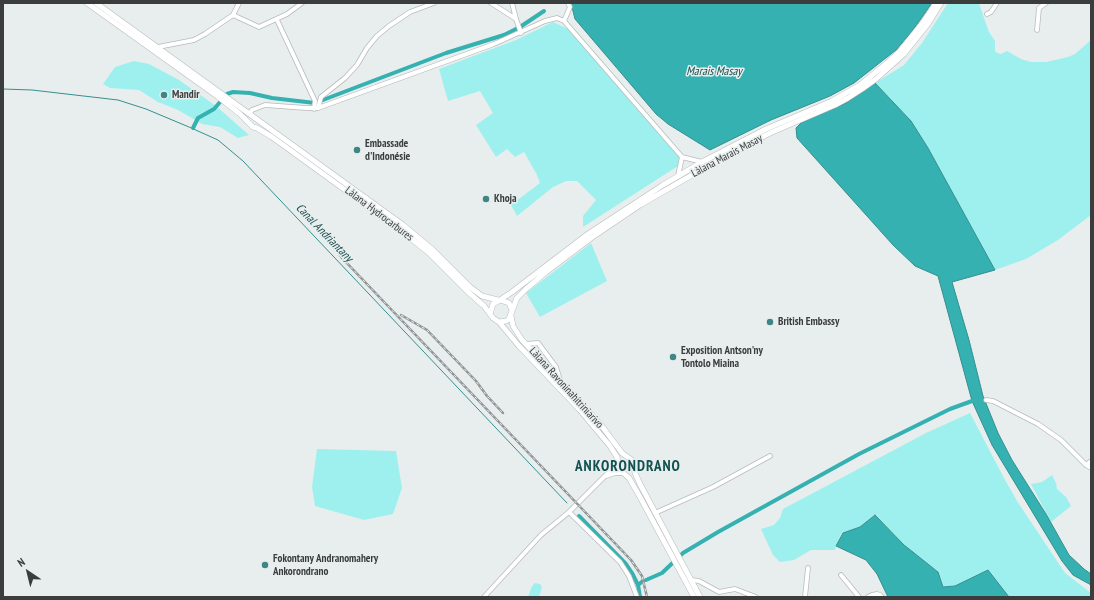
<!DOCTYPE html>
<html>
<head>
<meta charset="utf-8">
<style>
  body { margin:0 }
  #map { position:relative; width:1094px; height:600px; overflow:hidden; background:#e8eeee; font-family:"PT Sans Narrow",sans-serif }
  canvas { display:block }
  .frame { position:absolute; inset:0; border:4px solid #3b3d3d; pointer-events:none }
  .north { position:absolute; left:8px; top:552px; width:40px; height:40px; -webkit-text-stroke:3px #e8eeee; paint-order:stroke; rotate:325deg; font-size:11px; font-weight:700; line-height:16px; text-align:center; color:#3b3d3d }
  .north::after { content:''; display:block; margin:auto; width:14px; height:18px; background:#3b3d3d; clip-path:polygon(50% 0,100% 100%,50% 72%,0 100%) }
</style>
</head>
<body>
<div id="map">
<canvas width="1094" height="600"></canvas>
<div class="frame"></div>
<div class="north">N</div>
</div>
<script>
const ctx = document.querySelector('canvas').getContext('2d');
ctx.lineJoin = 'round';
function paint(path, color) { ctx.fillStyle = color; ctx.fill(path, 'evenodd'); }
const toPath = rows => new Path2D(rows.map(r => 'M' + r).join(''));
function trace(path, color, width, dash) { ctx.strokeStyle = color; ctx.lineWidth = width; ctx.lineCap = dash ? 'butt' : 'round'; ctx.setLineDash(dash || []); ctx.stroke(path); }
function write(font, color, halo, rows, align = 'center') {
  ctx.font = font + ' "PT Sans Narrow",sans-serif'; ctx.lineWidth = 3; ctx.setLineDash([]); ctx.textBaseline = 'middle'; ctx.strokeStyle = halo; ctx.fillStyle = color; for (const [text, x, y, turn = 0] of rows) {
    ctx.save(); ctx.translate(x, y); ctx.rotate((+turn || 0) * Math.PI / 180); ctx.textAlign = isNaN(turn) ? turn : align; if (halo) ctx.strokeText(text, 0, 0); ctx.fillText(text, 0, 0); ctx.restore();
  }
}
paint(toPath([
  [948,3,979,3,985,21,989,32,995,41,995,51,997,53,1001,54,1007,51,1021,59,1031,62,1046,62,1068,57,1075,54,1091,40,1091,215,1058,240,1026,259,995,270,928,148,911,121,875,83,904,65,922,43],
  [553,22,568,29,680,158,678,166,583,227,583,216,596,200,577,181,566,181,553,187,517,216,511,205,540,183,536,173,524,152,515,157,507,149,496,157,476,125,493,113,480,91,448,101,439,69,516,40],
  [134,61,149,64,179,80,216,106,249,135,238,138,220,127,202,124,178,110,158,102,139,90,110,88,103,84,115,67],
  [591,243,607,281,540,317,526,293],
  [970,413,1004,478,1017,501,1065,573,1091,593,1091,597,1009,597,988,570,956,586,943,587,938,571,908,549,875,514,860,527,841,534,835,550,811,550,794,560,780,562,773,555,761,529,774,525,780,518,783,509,926,433],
  [317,449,396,451,402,488,393,514,364,520,315,506,312,487],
  [1052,475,1056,483,1057,489,1066,497,1071,506,1051,522,1031,484,1042,482],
  [535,583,540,584,542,587,539,597,528,597,532,586]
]), '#9ef0ee');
const water = toPath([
  [571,3,932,3,913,30,896,50,854,83,830,96,771,120,710,150,668,124,656,114,575,19,571,3],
  [875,83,911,121,928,148,995,270,952,282,969,340,983,396,998,433,1012,460,1046,514,1069,555,1084,569,1091,574,1091,585,1073,575,1062,561,992,445,972,401,938,276,915,266,893,245,797,138,796,128,802,122,846,103,875,83],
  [875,515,904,545,938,572,943,587,955,586,988,570,1009,597,888,597,877,574,866,560,836,546,843,533,860,527,875,515]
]);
paint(water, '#34b1b0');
trace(water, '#368e8e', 1);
trace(toPath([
  [3,89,32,90,118,100,146,109,189,127,218,140,243,161,567,503]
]), '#368e8e', 1);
trace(toPath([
  [193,128,198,118,214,109,227,94,233,92,250,93,272,98,315,103,446,53,504,35,520,27,544,11],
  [579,516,626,564,632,573,638,585,640,597],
  [646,580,662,573,683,553,718,532,859,454,950,409,972,401],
  [638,585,643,581]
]), '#34b1b0', 4);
const minor = toPath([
  [491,3,516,19],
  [512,3,516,19,521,33],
  [987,14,991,12,997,3],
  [233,15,259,27,287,14,302,3],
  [277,20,315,101,314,109],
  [564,21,570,7,568,3],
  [1037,30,1039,8,1046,3],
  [158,47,194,40,205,34,233,15,239,3],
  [318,108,321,97,345,78,357,65,367,48,377,36,389,26,410,12,434,3],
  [249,114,252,110,265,105,306,108,318,108,494,44,545,21,557,18,564,21,682,157,702,162],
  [678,176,682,157],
  [526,344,538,343,556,367,560,380],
  [986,400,993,401,1038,424,1061,440,1086,465,1091,468],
  [1086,465,1091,461],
  [606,476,615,473,623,473],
  [569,512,620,562,629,576,637,597],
  [655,513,713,487,770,456],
  [841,575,859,597],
  [691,580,699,581,719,592,735,589,756,597],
  [484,597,541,535,569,512,618,463],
  [805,597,808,568],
  [868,597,872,595,877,594,880,595,882,597]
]);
const major = toPath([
  [87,3,217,96,240,114,253,127,257,128,272,137,399,229,429,253,468,292,484,306,493,318,499,322,506,321,509,319,517,298,526,289,546,272,591,238,640,205,718,160,770,133,835,105,848,98,862,89,876,79,904,54,928,24,941,3],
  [96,3,403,225,433,250,470,287,482,296,498,300],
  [500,300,512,292,588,234,663,185,702,162,766,129,832,101,860,85,887,63,900,51,924,21,936,3],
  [490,314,493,304,500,300,509,303,512,310],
  [511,316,513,326,522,340,601,425,622,453,633,461,635,473,640,484,700,597],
  [499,322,519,346,580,410,610,446,617,457,619,469,629,478,640,497,694,597]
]);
trace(minor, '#b6bcbb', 5.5);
trace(major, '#b6bcbb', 6);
trace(minor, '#fff', 4);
trace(major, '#fff', 5);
const rail = toPath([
  [329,238,342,258,631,560,642,576,647,597],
  [401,315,427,330,476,381,487,396,503,413]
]);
trace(rail, '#909494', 2.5);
trace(rail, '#e8eeee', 1, [3]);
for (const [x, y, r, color] of [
  [164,95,4,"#3e8685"],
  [357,150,4,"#3e8685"],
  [486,199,4,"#3e8685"],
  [770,322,4,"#3e8685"],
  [673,357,4,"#3e8685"],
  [265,565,4,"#3e8685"]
]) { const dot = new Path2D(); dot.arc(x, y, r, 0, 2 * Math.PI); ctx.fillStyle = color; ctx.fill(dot); trace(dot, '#e8eeee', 1.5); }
write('bold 11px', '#3b3d3d', '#e8eeee', [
  ["Mandir",172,95],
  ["Embassade",365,144],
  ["d'Indonésie",365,157],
  ["Khoja",494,199],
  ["British Embassy",778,322],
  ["Exposition Antson'ny",681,351],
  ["Tontolo Miaina",681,364],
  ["Fokontany Andranomahery",273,559],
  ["Ankorondrano",273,572]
], 'left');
write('11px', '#3b3d3d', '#e8eeee', [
  ["Làlana Marais Masay",727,156,-28],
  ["Làlana Hydrocarbures",379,214,37],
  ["Làlana Ravoninahitriniarivo",566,388,48]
]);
write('italic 12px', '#1d5150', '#e8eeee', [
  ["Marais Masay",714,72],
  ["Canal Andriantany",324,233,46]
]);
ctx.letterSpacing = '1px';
write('bold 15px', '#135150', '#e8eeee', [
  ["ANKORONDRANO",628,467]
]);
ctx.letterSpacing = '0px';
</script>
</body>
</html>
